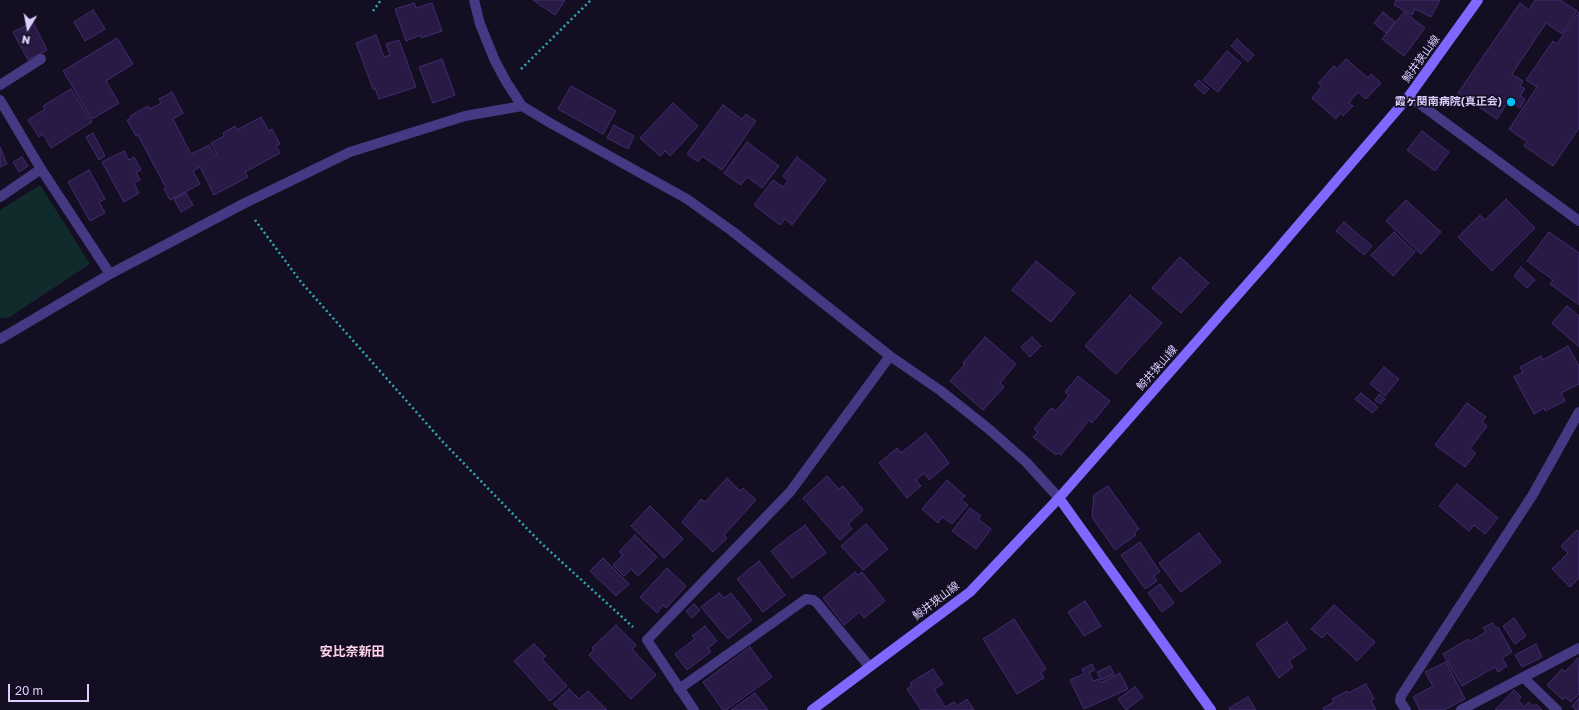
<!DOCTYPE html>
<html>
<head>
<meta charset="utf-8">
<style>
  body { margin:0 }
  #map { position:relative; width:1579px; height:710px; overflow:hidden; background:#140e23; font-family:"Golos Text",sans-serif }
  canvas { display:block }
  .north { position:absolute; left:8px; top:8px; width:40px; height:40px; -webkit-text-stroke:3px #140e23; paint-order:stroke; rotate:190deg; font-size:11px; font-weight:700; line-height:16px; text-align:center; color:#dcd0ff }
  .north::after { content:''; display:block; margin:auto; width:14px; height:18px; background:#dcd0ff; clip-path:polygon(50% 0,100% 100%,50% 72%,0 100%) }
  .scale { position:absolute; left:8px; top:684px; width:81px; height:18px; box-sizing:border-box; border:2px solid #dcd0ff; border-top:0; padding-left:5px; font-size:12px; line-height:14px; white-space:nowrap; color:#dcd0ff; -webkit-text-stroke:3px #140e23; paint-order:stroke }
</style>
</head>
<body>
<div id="map">
<canvas width="1579" height="710"></canvas>
<div class="north">N</div>
<div class="scale">20 m</div>
</div>
<script>
const ctx = document.querySelector('canvas').getContext('2d');
ctx.lineJoin = 'round';
function paint(path, color) { ctx.fillStyle = color; ctx.fill(path, 'evenodd'); }
const toPath = rows => new Path2D(rows.map(r => 'M' + r).join(''));
function trace(path, color, width, dash) { ctx.strokeStyle = color; ctx.lineWidth = width; ctx.lineCap = dash ? 'butt' : 'round'; ctx.setLineDash(dash || []); ctx.stroke(path); }
function write(font, color, halo, rows, align = 'center') {
  ctx.font = font + ' "Golos Text","Noto Sans JP",sans-serif'; ctx.lineWidth = 3.5; ctx.setLineDash([]); ctx.textBaseline = 'middle'; ctx.strokeStyle = halo; ctx.fillStyle = color; for (const [text, x, y, turn = 0] of rows) {
    ctx.save(); ctx.translate(x, y); ctx.rotate((+turn || 0) * Math.PI / 180); ctx.textAlign = isNaN(turn) ? turn : align; if (halo) ctx.strokeText(text, 0, 0); ctx.fillText(text, 0, 0); ctx.restore();
  }
}
paint(toPath([
  [40,185,90,264,8,318,0,318,0,210]
]), '#112b2d');
const building = toPath([
  [533,0,565,0,555,15,533,0],
  [1396,0,1440,0,1431,17,1415,9,1412,15,1394,5,1396,0],
  [1535,0,1560,0,1577,11,1562,34,1546,23,1512,74,1523,81,1520,86,1525,89,1520,96,1525,99,1520,108,1509,100,1497,119,1458,93,1520,3,1529,10,1535,0],
  [414,3,416,8,432,3,442,31,421,38,421,35,406,41,395,9,414,3],
  [93,10,105,29,85,41,74,22,93,10],
  [1383,12,1395,22,1386,33,1374,23,1383,12],
  [1404,12,1425,28,1404,56,1382,39,1404,12],
  [1579,12,1579,128,1553,166,1524,146,1527,142,1509,129,1537,87,1526,80,1553,41,1557,44,1579,12],
  [33,22,47,50,28,60,13,32,33,22],
  [376,35,384,57,390,55,386,44,399,40,416,87,379,99,375,88,373,89,356,43,376,35],
  [117,38,133,64,106,81,119,103,92,119,63,71,117,38],
  [1237,39,1254,55,1248,62,1231,46,1237,39],
  [1227,51,1241,63,1218,92,1203,80,1227,51],
  [442,59,455,95,433,103,419,67,442,59],
  [1346,59,1368,78,1371,74,1381,83,1366,99,1358,92,1349,103,1353,106,1343,116,1340,113,1336,119,1312,98,1322,86,1318,83,1334,66,1337,69,1346,59],
  [1199,80,1209,89,1204,94,1194,85,1199,80],
  [571,86,616,111,603,134,558,109,571,86],
  [71,89,92,122,51,148,43,134,39,137,28,120,45,109,43,106,71,89],
  [172,92,183,113,173,119,191,154,209,145,215,156,217,155,211,143,224,136,223,133,235,126,237,130,261,117,269,131,272,129,280,144,276,146,280,153,245,172,248,177,214,195,200,167,193,171,200,184,170,200,164,189,166,188,138,135,136,136,127,120,131,118,130,116,148,106,150,109,161,103,159,99,172,92],
  [673,103,698,126,670,156,665,151,660,156,640,138,673,103],
  [723,105,742,119,746,114,756,121,722,170,702,156,698,162,687,154,723,105],
  [614,125,634,136,628,149,607,138,614,125],
  [1422,131,1449,152,1435,171,1407,150,1422,131],
  [93,133,105,156,99,160,86,137,93,133],
  [747,142,779,166,762,188,747,177,741,185,724,173,747,142],
  [0,147,7,164,0,167,0,147],
  [124,151,129,160,134,157,141,170,136,172,140,180,134,183,139,193,124,202,102,162,124,151],
  [22,157,28,166,19,172,13,162,22,157],
  [797,157,826,180,792,225,785,219,780,225,754,205,773,180,783,187,788,181,783,176,797,157],
  [89,170,105,199,99,202,105,213,90,221,68,182,89,170],
  [186,193,193,205,181,212,174,199,186,193],
  [1506,199,1535,228,1492,271,1458,237,1480,215,1485,220,1506,199],
  [1406,200,1441,232,1421,254,1386,221,1406,200],
  [1344,222,1372,246,1364,255,1336,231,1344,222],
  [1394,232,1415,252,1393,276,1371,255,1394,232],
  [1549,232,1579,253,1579,305,1550,284,1553,280,1527,261,1549,232],
  [1180,257,1209,283,1181,313,1152,288,1180,257],
  [1036,261,1075,293,1051,322,1012,290,1036,261],
  [1521,267,1535,280,1527,288,1514,276,1521,267],
  [1130,295,1162,323,1116,374,1085,346,1130,295],
  [1567,306,1579,316,1579,347,1552,323,1567,306],
  [985,337,1016,364,1000,383,1004,387,983,410,950,381,965,364,963,363,985,337],
  [1032,337,1041,346,1030,357,1021,347,1032,337],
  [1568,346,1579,366,1579,384,1561,393,1565,401,1545,411,1544,408,1534,414,1514,377,1523,372,1520,367,1541,356,1543,360,1568,346],
  [1384,367,1399,379,1385,396,1370,384,1384,367],
  [1078,376,1110,401,1092,423,1089,420,1061,455,1058,453,1056,455,1033,437,1038,432,1034,429,1051,408,1056,411,1069,395,1065,392,1078,376],
  [1361,393,1378,407,1372,413,1355,399,1361,393],
  [1379,394,1385,399,1380,404,1375,400,1379,394],
  [1467,403,1486,417,1482,422,1487,426,1470,449,1476,453,1465,467,1435,445,1467,403],
  [926,433,949,463,929,480,924,473,916,480,921,486,907,498,879,463,897,448,901,453,926,433],
  [827,476,839,489,843,486,863,510,848,524,852,529,840,540,803,498,827,476],
  [727,478,740,491,743,488,756,500,724,535,727,538,713,552,682,522,701,499,705,502,727,478],
  [947,480,965,496,961,500,968,505,952,524,943,517,938,523,922,509,947,480],
  [1457,484,1498,518,1485,534,1474,525,1469,531,1439,506,1457,484],
  [1108,486,1139,529,1134,533,1136,535,1115,550,1092,517,1094,495,1108,486],
  [650,506,683,539,664,558,631,526,650,506],
  [970,508,981,516,978,519,991,529,976,549,952,531,970,508],
  [866,524,888,549,863,570,841,546,866,524],
  [805,525,826,553,792,578,771,551,805,525],
  [1577,530,1579,532,1579,578,1570,587,1552,569,1568,553,1561,546,1577,530],
  [1199,533,1221,562,1181,592,1159,563,1199,533],
  [635,535,657,557,638,576,631,569,624,576,613,565,623,555,619,552,635,535],
  [1140,542,1160,572,1154,576,1157,581,1145,589,1121,555,1140,542],
  [603,558,629,584,616,596,590,571,603,558],
  [759,561,785,595,763,612,737,579,759,561],
  [667,568,686,586,666,608,663,605,657,613,640,597,667,568],
  [855,572,858,575,862,572,885,601,864,618,860,612,844,625,823,598,855,572],
  [1160,584,1174,603,1162,612,1148,593,1160,584],
  [719,593,724,598,731,593,752,620,728,639,701,607,719,593],
  [1085,601,1101,626,1084,636,1068,612,1085,601],
  [694,604,700,610,692,618,686,611,694,604],
  [1334,605,1375,642,1357,661,1327,633,1322,638,1311,629,1334,605],
  [1514,618,1526,636,1515,644,1503,626,1514,618],
  [1014,619,1046,669,1041,672,1044,678,1017,694,983,639,1014,619],
  [1287,622,1306,649,1289,661,1293,667,1279,678,1256,644,1287,622],
  [1492,623,1496,628,1498,627,1512,652,1502,658,1507,666,1498,672,1495,667,1462,686,1443,654,1468,639,1469,642,1486,632,1483,628,1492,623],
  [616,625,636,645,632,649,656,675,631,699,589,655,594,650,592,648,616,625],
  [705,626,717,641,708,648,711,652,687,670,675,654,695,639,692,636,705,626],
  [534,644,546,656,542,659,567,686,550,701,514,661,534,644],
  [1536,644,1542,657,1522,667,1515,655,1536,644],
  [750,647,772,677,726,710,723,710,703,682,750,647],
  [1578,658,1579,694,1571,702,1565,697,1563,700,1547,685,1562,669,1565,672,1578,658],
  [1446,662,1465,699,1444,710,1420,710,1413,697,1433,686,1425,672,1446,662],
  [1092,664,1095,670,1089,673,1093,681,1099,679,1100,683,1120,673,1128,689,1084,709,1070,680,1084,674,1082,669,1092,664],
  [1110,666,1114,674,1101,680,1097,672,1110,666],
  [933,669,943,684,934,689,945,707,954,702,957,706,967,699,974,710,921,710,907,689,912,686,910,683,933,669],
  [1366,684,1374,699,1371,701,1376,710,1324,710,1323,708,1334,702,1332,699,1347,691,1348,693,1366,684],
  [1135,687,1143,697,1126,710,1118,699,1135,687],
  [569,689,579,699,588,691,607,710,560,710,553,704,569,689],
  [1514,690,1521,697,1518,700,1524,707,1529,702,1533,706,1536,704,1542,710,1495,710,1514,690],
  [755,693,768,710,731,710,755,693],
  [1248,697,1256,710,1230,710,1229,708,1248,697],
  [1579,698,1579,710,1576,710,1572,706,1579,698]
]);
paint(building, '#281a44');
trace(building, '#422c70', 1);
trace(toPath([
  [373,11,381,0],
  [521,69,591,0],
  [255,220,301,282,443,442,541,543,633,627]
]), '#2eacb5', 2.5, [2, 3]);
trace(toPath([
  [0,85,41,59]
]), '#453983', 10);
trace(toPath([
  [474,0,480,24,495,61,507,83,522,106,552,124,687,199,732,231,890,356,941,391,990,430,1026,462,1059,498],
  [1409,96,1579,221],
  [0,100,41,169,110,274],
  [0,197,41,169],
  [0,339,110,274,243,204,350,152,465,116,522,106],
  [1523,677,1557,710],
  [679,689,806,599,813,600,817,603,869,666],
  [694,710,647,640,790,492,890,356],
  [1406,710,1400,701,1401,696,1532,496,1579,412],
  [1461,710,1579,648]
]), '#453983', 10);
trace(toPath([
  [1059,498,1211,710],
  [812,710,970,592,1059,498,1271,257,1409,96,1478,0]
]), '#7f67ff', 10);
for (const [x, y, r, color] of [
  [1511,102,5,"#00c2fb"]
]) { const dot = new Path2D(); dot.arc(x, y, r, 0, 2 * Math.PI); ctx.fillStyle = color; ctx.fill(dot); trace(dot, '#140e23', 1.5); }
write('11px', '#dcd0ff', '#140e23', [
  ["鯨井狭山線",1421,59,-54],
  ["鯨井狭山線",1157,368,-49],
  ["鯨井狭山線",936,601,-37]
]);
write('bold 11px', '#dcd0ff', '#140e23', [
  ["霞ヶ関南病院(真正会)",1502,102]
], 'right');
write('bold 13px', '#ffd2e9', '#140e23', [
  ["安比奈新田",352,652]
]);
</script>
</body>
</html>
